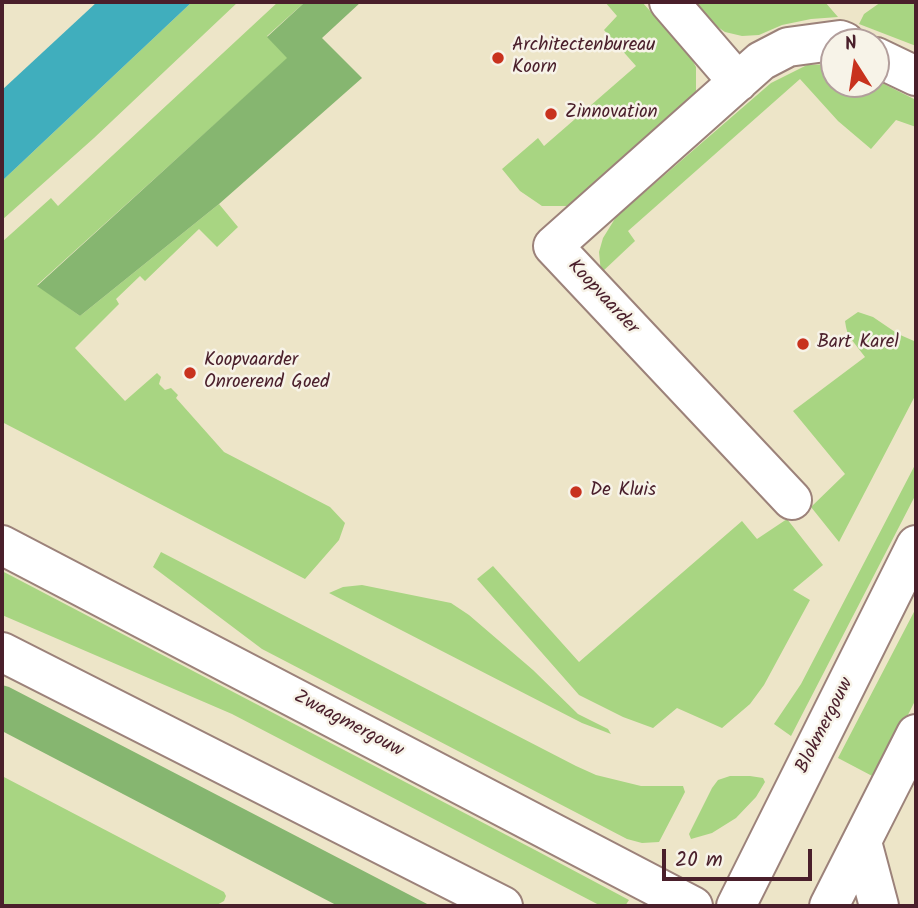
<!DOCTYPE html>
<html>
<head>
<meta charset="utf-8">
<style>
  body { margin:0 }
  #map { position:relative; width:918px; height:908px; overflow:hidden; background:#ede5c8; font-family:Kalam,sans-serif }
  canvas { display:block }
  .frame { position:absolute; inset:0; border:4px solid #4a1f2b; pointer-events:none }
  .north { position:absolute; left:820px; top:28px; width:70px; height:70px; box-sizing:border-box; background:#f7f3e8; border:2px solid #b29e9c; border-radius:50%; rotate:348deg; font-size:19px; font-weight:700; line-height:28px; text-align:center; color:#4a1f2b }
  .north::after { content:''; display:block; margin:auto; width:24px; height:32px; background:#c8321e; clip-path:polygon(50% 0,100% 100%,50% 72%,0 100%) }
  .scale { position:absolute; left:662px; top:849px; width:150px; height:32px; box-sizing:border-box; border:4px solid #4a1f2b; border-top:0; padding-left:9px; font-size:21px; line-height:24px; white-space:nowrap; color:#4a1f2b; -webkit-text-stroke:5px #f7f3e8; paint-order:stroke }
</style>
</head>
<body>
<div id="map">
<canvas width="918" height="908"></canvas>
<div class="frame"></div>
<div class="north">N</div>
<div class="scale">20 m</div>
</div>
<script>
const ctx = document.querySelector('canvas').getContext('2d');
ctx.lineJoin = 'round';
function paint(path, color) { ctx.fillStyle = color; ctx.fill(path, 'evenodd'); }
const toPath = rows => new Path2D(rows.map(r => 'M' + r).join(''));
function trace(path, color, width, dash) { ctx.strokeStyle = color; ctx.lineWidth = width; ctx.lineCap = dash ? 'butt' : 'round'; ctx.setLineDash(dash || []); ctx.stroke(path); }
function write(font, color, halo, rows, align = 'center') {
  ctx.font = font + ' Kalam,sans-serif'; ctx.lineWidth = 5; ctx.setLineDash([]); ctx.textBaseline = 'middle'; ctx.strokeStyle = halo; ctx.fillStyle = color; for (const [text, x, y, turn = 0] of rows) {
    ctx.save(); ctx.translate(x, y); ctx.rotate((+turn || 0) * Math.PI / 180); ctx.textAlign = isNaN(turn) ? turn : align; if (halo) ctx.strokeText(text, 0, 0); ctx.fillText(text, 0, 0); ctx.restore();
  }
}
paint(toPath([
  [192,2,238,2,94,138,2,220,2,181],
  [278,2,305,2,267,36,288,58,37,285,80,316,219,204,238,227,217,247,199,229,145,281,140,276,116,299,119,304,75,348,125,401,157,373,161,377,159,384,165,390,171,388,178,395,176,398,224,452,330,507,345,523,339,540,305,579,2,422,2,242,51,198,58,206],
  [605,2,642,2,689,54,696,67,696,91,691,102,579,201,567,206,542,206,520,191,502,169,538,138,544,146,636,66,604,30,617,16],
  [693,2,825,2,838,17,811,19,782,25,759,35,742,36,725,32,712,23],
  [881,2,916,2,916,46,859,24,864,14],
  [834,64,834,84,876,84,876,80,916,100,916,127,896,120,871,149,838,121,800,79,628,231,635,241,601,273,599,252,603,238,616,217,771,83,807,65],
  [858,312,873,317,898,334,914,341,916,338,916,394,839,542,811,507,845,474,793,411,865,357,848,335,846,327,845,321],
  [916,463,916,494,791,736,774,724,801,684],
  [787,519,823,565,793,590,810,600,764,685,750,704,722,728,677,708,653,728,623,717,579,695,477,579,493,566,579,662,742,521,757,539],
  [161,552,576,766,596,775,641,786,683,786,685,792,659,842,642,843,627,839,262,649,153,567],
  [2,571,537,851,629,900,625,906,601,906,232,714,2,615],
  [362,585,451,603,469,615,533,670,578,714,608,729,611,734,582,723,329,593,343,587],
  [916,608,916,699,876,778,838,758],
  [2,776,224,892,226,896,224,901,215,906,2,906],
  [730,776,750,776,763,778,765,782,756,797,736,818,712,833,691,839,689,834,712,788,718,780]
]), '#a8d582');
paint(toPath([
  [305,2,361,2,322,38,362,78,219,204,80,316,37,286,287,58,267,37],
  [2,685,9,687,431,906,338,906,2,731]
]), '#86b670');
paint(toPath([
  [97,2,192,2,2,181,2,90]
]), '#40aebd');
const minor = toPath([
  [669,2,738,82],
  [876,57,916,76],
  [792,500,553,246,761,61,788,47,840,40,845,42],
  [2,545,693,906],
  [2,652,503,906],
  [862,842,879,906],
  [736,906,916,545],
  [829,906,916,734]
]);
trace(minor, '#9c827a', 42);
trace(minor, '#fff', 38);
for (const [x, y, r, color] of [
  [498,58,7,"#c8321e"],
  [551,114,7,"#c8321e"],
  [803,344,7,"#c8321e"],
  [190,373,7,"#c8321e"],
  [576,492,7,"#c8321e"]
]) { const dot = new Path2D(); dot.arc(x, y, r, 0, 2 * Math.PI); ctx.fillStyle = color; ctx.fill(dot); trace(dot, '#f7f3e8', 2.5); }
write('19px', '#4a1f2b', '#f7f3e8', [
  ["Architectenbureau",512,47],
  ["Koorn",512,69],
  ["Zinnovation",565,114],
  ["Bart Karel",817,344],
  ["Koopvaarder",204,362],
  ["Onroerend Goed",204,384],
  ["De Kluis",590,492]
], 'left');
write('19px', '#4a1f2b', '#f7f3e8', [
  ["Koopvaarder",602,298,47],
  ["Zwaagmergouw",348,725,28],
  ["Blokmergouw",826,726,-63]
]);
</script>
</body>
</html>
